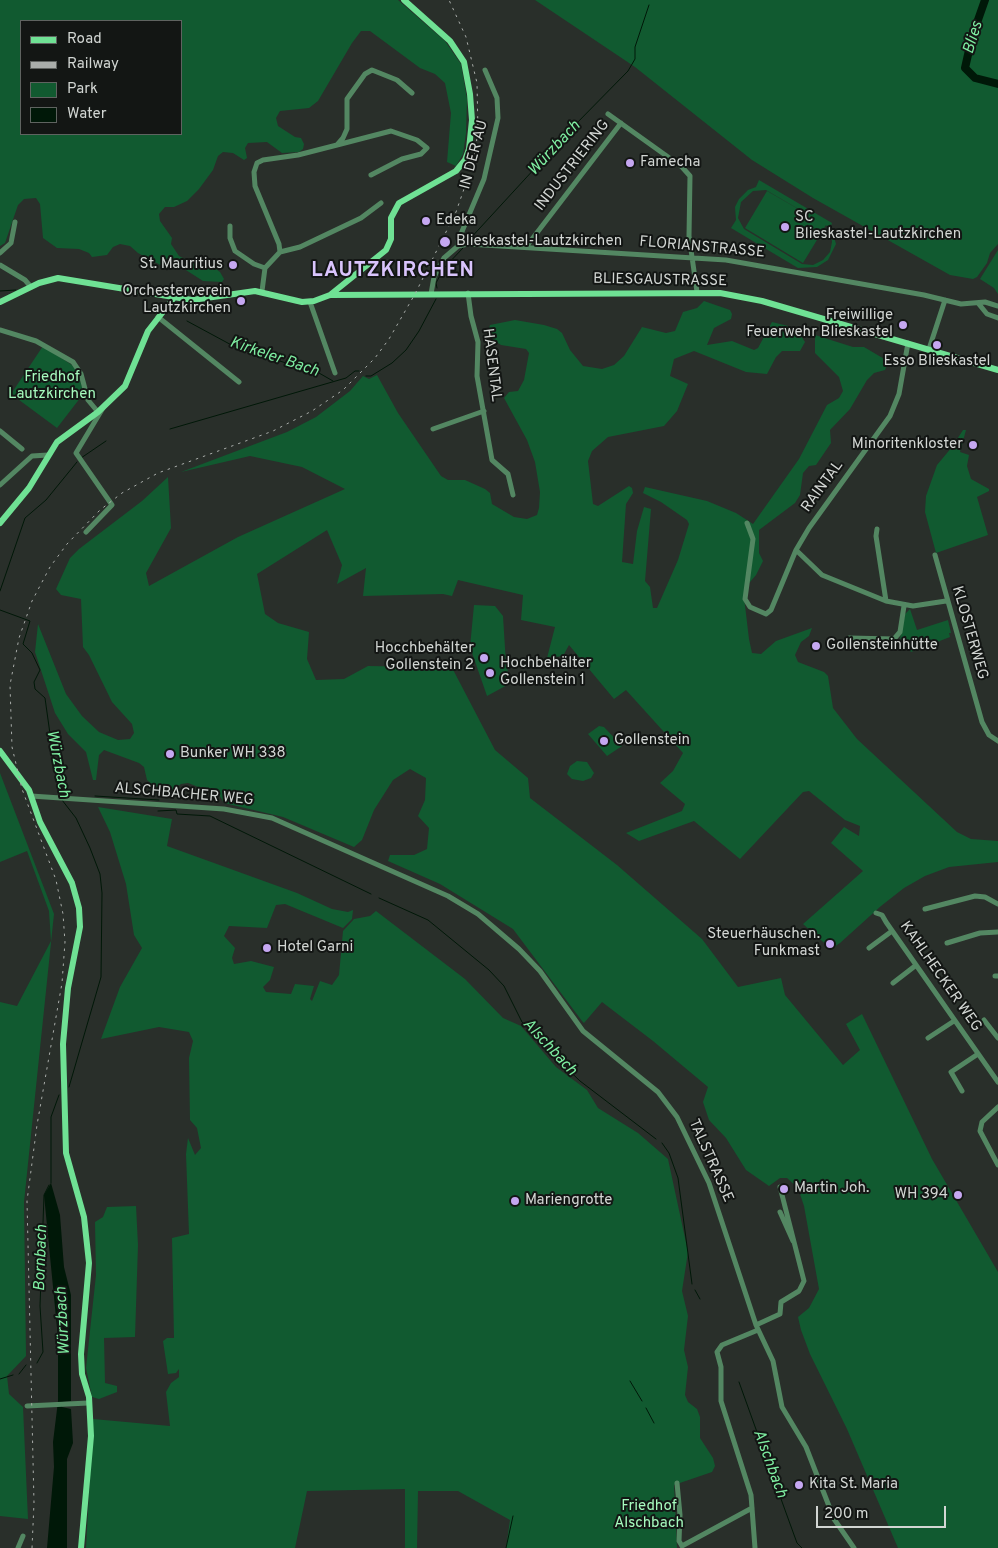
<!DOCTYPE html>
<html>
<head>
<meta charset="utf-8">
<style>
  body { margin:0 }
  #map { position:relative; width:998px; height:1548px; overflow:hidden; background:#292f2a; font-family:Overpass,sans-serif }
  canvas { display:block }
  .legend { position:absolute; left:20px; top:20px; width:162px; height:115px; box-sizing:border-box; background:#131614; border:1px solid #5f6360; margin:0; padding:6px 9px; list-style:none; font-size:15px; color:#d2d6d3 }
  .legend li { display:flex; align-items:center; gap:10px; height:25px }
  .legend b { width:25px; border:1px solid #5f6360 }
  .scale { position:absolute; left:816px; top:1506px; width:130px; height:22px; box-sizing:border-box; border:2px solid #d2d6d3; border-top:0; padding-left:6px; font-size:15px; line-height:18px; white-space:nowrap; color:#d2d6d3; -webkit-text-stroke:4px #131614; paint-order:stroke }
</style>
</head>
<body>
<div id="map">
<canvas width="998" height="1548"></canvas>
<ul class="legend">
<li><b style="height:6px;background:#6fe194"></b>Road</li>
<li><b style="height:6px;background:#a9adaa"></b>Railway</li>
<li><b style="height:14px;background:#115a30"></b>Park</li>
<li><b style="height:14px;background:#001808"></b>Water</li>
</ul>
<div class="scale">200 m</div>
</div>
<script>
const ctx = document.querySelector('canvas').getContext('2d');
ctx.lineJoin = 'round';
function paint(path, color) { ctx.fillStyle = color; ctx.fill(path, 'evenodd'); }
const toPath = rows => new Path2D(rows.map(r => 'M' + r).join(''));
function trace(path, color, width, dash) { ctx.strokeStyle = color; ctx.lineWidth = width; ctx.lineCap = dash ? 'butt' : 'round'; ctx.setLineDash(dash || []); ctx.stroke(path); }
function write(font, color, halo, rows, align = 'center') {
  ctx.font = font + ' Overpass,sans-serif'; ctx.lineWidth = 4; ctx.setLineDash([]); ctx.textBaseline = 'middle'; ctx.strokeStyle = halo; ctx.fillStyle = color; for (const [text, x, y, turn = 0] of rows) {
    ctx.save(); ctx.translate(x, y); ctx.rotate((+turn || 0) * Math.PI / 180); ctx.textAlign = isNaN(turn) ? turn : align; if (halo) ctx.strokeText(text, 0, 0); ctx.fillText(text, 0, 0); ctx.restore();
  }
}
paint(toPath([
  [0,0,398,0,445,41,461,64,467,99,466,133,463,154,456,166,447,162,451,113,445,83,435,74,420,68,370,31,361,31,352,43,318,101,309,108,280,111,276,118,278,126,295,137,301,138,304,144,303,149,299,152,282,153,267,142,248,143,245,148,247,158,244,160,233,153,223,152,218,156,213,170,199,189,187,201,174,207,165,207,159,214,160,221,172,238,171,244,179,256,189,261,207,262,220,272,224,279,222,282,203,281,175,263,166,268,138,253,130,246,120,244,113,247,107,255,92,257,89,253,79,249,57,248,43,238,40,204,36,198,24,199,18,205,5,243,0,246],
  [21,21,181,21,181,134,21,134],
  [535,0,998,0,998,244,990,253,987,263,977,277,973,279,950,275,813,198,752,160,635,67],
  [759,180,832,223,831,226,836,244,828,260,817,267,798,268,731,228,736,220,735,207,739,199,748,190,756,187],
  [766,190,826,225,767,191,745,228,803,263,826,225,831,232,832,242,830,252,823,260,813,265,802,264,744,229,738,218,741,202,753,191],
  [998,250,998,294,994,288,980,279],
  [704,301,730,310,732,314,731,319,714,328,707,345,732,341,754,350,758,348,772,322,796,328,805,342,800,351,782,351,776,357,767,374,746,372,694,351,674,359,670,376,688,384,677,411,664,426,608,437,592,451,588,461,593,504,598,506,629,486,632,488,633,493,626,504,622,562,633,564,637,531,644,507,651,509,645,581,650,587,653,608,657,608,678,560,689,524,687,520,661,502,643,493,645,487,707,501,736,513,753,524,799,459,827,405,839,398,843,391,839,377,815,353,815,335,853,347,864,347,886,360,888,363,885,370,874,373,867,380,850,409,830,430,831,443,816,465,809,466,803,473,800,495,795,503,759,530,759,553,763,561,756,575,745,588,744,597,749,639,752,653,761,654,776,641,812,628,809,636,801,642,795,655,798,662,824,672,828,676,833,708,857,739,957,832,971,839,998,841,998,862,949,867,925,876,904,888,881,906,840,943,831,949,803,924,863,871,831,843,844,827,859,836,860,826,845,820,809,791,803,792,740,859,694,821,639,841,626,833,682,811,685,804,660,783,673,771,683,753,626,690,614,699,569,645,563,656,547,658,555,627,521,620,523,595,458,580,452,596,443,594,363,596,366,568,337,584,342,565,327,530,257,574,265,614,278,623,309,632,307,659,316,680,344,679,368,666,424,667,448,660,495,750,528,778,530,798,617,865,702,939,738,987,781,978,785,995,843,1065,860,1050,846,1024,862,1014,932,1159,998,1272,998,1548,898,1548,847,1429,810,1354,801,1330,798,1317,809,1308,819,1289,804,1206,798,1188,787,1178,780,1178,769,1186,746,1170,726,1138,709,1120,703,1102,708,1087,653,1041,602,1002,584,1023,582,1021,513,929,440,884,388,861,390,855,414,855,427,849,429,828,418,816,425,800,426,778,410,769,393,780,374,810,362,840,354,847,283,817,224,803,218,793,213,790,206,790,188,783,181,784,173,790,154,786,147,780,144,767,139,763,104,750,99,755,96,780,93,780,86,752,68,734,55,713,35,652,38,624,66,694,82,716,99,732,118,740,130,739,134,733,132,724,112,702,89,655,83,647,81,599,61,595,56,589,70,558,79,549,142,501,168,477,171,528,146,573,149,586,238,537,345,489,302,467,250,456,181,472,287,432,316,417,350,391,363,376,369,379,377,375,398,413,441,476,448,480,465,480,485,489,490,493,492,504,514,517,527,519,537,515,539,508,540,492,535,462,527,440,504,398,509,392,518,391,524,380,529,353,526,349,501,345,492,339,488,332,490,325,515,320,544,325,557,329,562,333,570,350,583,366,602,369,614,365,624,356,642,327,666,333,675,331,683,312,697,308],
  [43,346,72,365,77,371,84,393,57,428,11,394],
  [963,430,966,430,960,452,969,455,967,466,971,479,989,489,989,491,977,497,988,535,936,553,925,512,926,496,937,465,952,447],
  [474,605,495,606,503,616,506,664,511,683,487,696,470,647],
  [910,609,917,630,948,620,951,633,949,633,950,637,911,652,900,638,905,614],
  [599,726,604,727,622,746,607,756,588,734],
  [577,761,587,762,594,773,591,778,583,781,572,779,567,774,570,766],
  [0,773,54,914,24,1202,26,1356,7,1376,9,1394,23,1407,28,1519,0,1516,0,1002,17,1006,51,941,49,911,27,851,0,862],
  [98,807,172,819,167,846,297,893,332,909,348,912,353,910,352,919,343,928,285,904,276,905,267,928,229,926,224,936,235,948,232,958,234,964,251,961,274,967,270,980,263,987,266,992,291,994,295,984,314,986,310,999,312,1001,320,981,332,985,339,975,343,931,354,919,370,916,376,911,465,979,503,1018,521,1026,556,1067,587,1090,598,1108,638,1133,668,1159,688,1252,682,1291,688,1316,684,1350,688,1367,685,1395,688,1402,697,1409,700,1417,700,1438,713,1458,715,1466,712,1472,674,1485,677,1548,506,1548,510,1520,458,1491,418,1491,417,1548,405,1548,405,1489,307,1491,295,1548,86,1548,93,1419,170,1426,166,1392,171,1383,179,1377,179,1369,176,1373,168,1374,163,1341,167,1338,174,1338,172,1238,189,1234,186,1154,188,1138,195,1155,201,1148,197,1128,190,1120,189,1058,193,1041,189,1032,159,1027,101,1039,120,987,142,948,134,935,126,884,110,832],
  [136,1206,138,1245,135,1337,104,1338,105,1383,117,1386,117,1392,99,1399,92,1397,86,1368,96,1275,95,1222,103,1217,107,1207]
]), '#115a30');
paint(toPath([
  [51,1183,60,1215,64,1267,71,1295,71,1401,62,1402,62,1407,71,1409,73,1443,67,1459,67,1548,47,1548,54,1467,53,1442,58,1401,58,1338,44,1195]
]), '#001808');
trace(toPath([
  [468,241,571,129,628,71,635,59,635,47,649,5],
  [437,288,436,283,444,268,463,248],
  [0,291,16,290],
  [187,321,237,348,319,373,333,381],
  [366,376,371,376,392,363,406,350,419,331,436,299],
  [170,429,346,378,355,371,359,371],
  [81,458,106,441],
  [0,591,25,518,46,500,77,462],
  [0,610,30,621,23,644,32,653,40,670,34,682,35,689,45,698,56,777,61,796],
  [95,796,159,800],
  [62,800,76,818,90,848,100,874,102,893,101,977,69,1087],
  [158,811,176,810,177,814,210,816,371,894],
  [379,898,428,920,489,970,504,986,522,1022,556,1058,580,1081,656,1139],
  [662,1143,669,1153,678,1178,692,1284],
  [51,1183,51,1117,59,1095],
  [695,1290,700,1299],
  [37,1363,43,1352,40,1306,44,1195,49,1185],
  [19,1374,26,1365],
  [0,1379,13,1375],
  [630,1381,642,1401],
  [739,1382,785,1510,797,1543,802,1548],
  [646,1408,654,1423],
  [506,1548,513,1516]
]), '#001808', 1);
trace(toPath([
  [985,0,972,37,965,68,975,78,998,84]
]), '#001808', 8);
trace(toPath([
  [608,114,682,167,690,176,689,236,697,292],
  [337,145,391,131,417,140,427,148,421,154,402,159,371,175],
  [230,226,230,238,235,251,254,264,265,268],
  [458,246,458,241,484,179,498,118,497,98,485,70],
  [526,247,621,123],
  [280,252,279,244,255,186,254,172,257,163,263,160,298,155,337,145,343,138,347,129,347,99,365,74,372,70,397,80,412,93],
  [0,253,11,243,15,222],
  [0,265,25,280,31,287],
  [262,291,265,268,280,252,300,247,361,218,381,203],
  [468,293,471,316,478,342,477,376,492,460,508,474,513,495],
  [431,294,434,277,444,258,458,246,468,244,726,260,924,295,961,304,985,302,998,306],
  [310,302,335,373],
  [978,303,987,314,998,318],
  [158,317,239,382],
  [0,330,36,341,73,362,81,374,88,400,98,412],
  [929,349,945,300],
  [433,429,484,411],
  [0,431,22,449],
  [0,485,32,456,48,455],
  [747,523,753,539,745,599,750,607,766,614,771,610,796,550,809,528,890,416,899,394,908,343],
  [877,529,876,536,886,601],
  [86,532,112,505,76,453,103,408],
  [796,550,822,575,886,601,913,606,946,601],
  [935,555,982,722,989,735,998,741],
  [849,638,894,639,900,632,904,606],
  [31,796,224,809,272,818,448,896,478,914,519,949,540,971,583,1031,658,1092,677,1117,709,1183,756,1325,773,1361,782,1407,806,1447,834,1519,854,1548],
  [925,909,975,896,985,897,998,904],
  [876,913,882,915,886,922,998,1082],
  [947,943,980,933,998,932],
  [869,948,892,931],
  [995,976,998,976],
  [893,983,915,966],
  [984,1020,998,1038],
  [928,1038,954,1021],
  [962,1091,951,1072,978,1054],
  [998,1107,982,1122,980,1131,998,1165],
  [780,1212,793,1241],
  [756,1325,780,1314,781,1302,799,1291,804,1281,780,1187],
  [27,1406,88,1403],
  [677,1483,680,1515,679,1541,682,1546,752,1508],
  [18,1548,23,1536],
  [755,1548,751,1495,721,1401,721,1367,717,1352,722,1345,758,1330]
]), '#538762', 5);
trace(toPath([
  [330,295,386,250,391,239,391,218,399,203,456,171,465,160,469,149,472,120,470,94,464,62,450,41,404,0],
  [0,302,39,283,58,278,192,300,255,291,302,302,314,301,330,295,720,293,762,301,998,370],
  [0,523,29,488,57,442,98,412,125,386,148,331,173,299],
  [0,751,29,790,40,822,72,883,79,908,80,927,68,988,63,1044,66,1153,84,1217,89,1263,81,1354,82,1374,89,1397,91,1436,81,1548]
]), '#6fe194', 6);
trace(toPath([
  [32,1548,34,1503,27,1201,37,1125,62,983,65,942,63,914,56,880,22,789,12,747,10,685,19,638,32,601,50,567,67,544,100,510,122,493,158,473,273,431,312,411,343,390,375,358,389,339,415,294,456,212,473,163,478,132,477,83,466,37,449,0]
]), '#a9adaa', 1, [2.5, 5]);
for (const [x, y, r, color] of [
  [630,163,5,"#c5a7f1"],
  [426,221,5,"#c5a7f1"],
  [785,227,5,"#c5a7f1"],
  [445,242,6,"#c5a7f1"],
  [233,265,5,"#c5a7f1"],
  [241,301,5,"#c5a7f1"],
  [903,325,5,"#c5a7f1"],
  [937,345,5,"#c5a7f1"],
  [973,445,5,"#c5a7f1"],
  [816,646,5,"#c5a7f1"],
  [484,658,5,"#c5a7f1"],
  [490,673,5,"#c5a7f1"],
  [604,741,5,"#c5a7f1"],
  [170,754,5,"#c5a7f1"],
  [830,944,5,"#c5a7f1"],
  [267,948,5,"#c5a7f1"],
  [784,1189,5,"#c5a7f1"],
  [958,1195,5,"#c5a7f1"],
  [515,1201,5,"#c5a7f1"],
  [799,1485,5,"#c5a7f1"]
]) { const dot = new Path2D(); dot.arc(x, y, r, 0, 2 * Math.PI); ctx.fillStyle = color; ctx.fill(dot); trace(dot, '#131614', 2); }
write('15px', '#d2d6d3', '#131614', [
  ["IN DER AU",475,155,-75],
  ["INDUSTRIERING",573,166,-52],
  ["FLORIANSTRASSE",702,248,5],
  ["BLIESGAUSTRASSE",660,281,1],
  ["HASENTAL",491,365,83],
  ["RAINTAL",823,487,-54],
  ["KLOSTERWEG",969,633,74],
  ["ALSCHBACHER WEG",184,795,5],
  ["KAHLHECKER WEG",940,977,55],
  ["TALSTRASSE",710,1161,66]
]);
write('15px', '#d2d6d3', '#131614', [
  ["Famecha",640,163],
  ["SC",795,218],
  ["Blieskastel-Lautzkirchen",795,235],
  ["Edeka",436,221],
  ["Blieskastel-Lautzkirchen",456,242],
  ["St. Mauritius",223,265,"right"],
  ["Orchesterverein",231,292,"right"],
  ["Lautzkirchen",231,309,"right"],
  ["Freiwillige",893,316,"right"],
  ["Feuerwehr Blieskastel",893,333,"right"],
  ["Esso Blieskastel",937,362,"center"],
  ["Minoritenkloster",963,445,"right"],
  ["Gollensteinhütte",826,646],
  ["Hocchbehälter",474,649,"right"],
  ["Gollenstein 2",474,666,"right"],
  ["Hochbehälter",500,664],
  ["Gollenstein 1",500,681],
  ["Gollenstein",614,741],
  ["Bunker WH 338",180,754],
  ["Steuerhäuschen.",820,935,"right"],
  ["Funkmast",820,952,"right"],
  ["Hotel Garni",277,948],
  ["Martin Joh.",794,1189],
  ["WH 394",948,1195,"right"],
  ["Mariengrotte",525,1201],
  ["Kita St. Maria",809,1485]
], 'left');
write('15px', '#a6fbbe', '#131614', [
  ["Friedhof",52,378],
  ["Lautzkirchen",52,395],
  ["Friedhof",649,1507],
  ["Alschbach",649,1524]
]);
write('italic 16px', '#7eeda1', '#131614', [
  ["Blies",974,38,-73],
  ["Würzbach",555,149,-47],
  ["Kirkeler Bach",274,358,19],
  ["Würzbach",57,764,79],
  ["Alschbach",549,1048,47],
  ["Bornbach",42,1258,-88],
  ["Würzbach",64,1321,-93],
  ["Alschbach",769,1464,70]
]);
ctx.letterSpacing = '1px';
write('bold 20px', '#d9c4fc', '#131614', [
  ["LAUTZKIRCHEN",393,272]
]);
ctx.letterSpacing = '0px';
</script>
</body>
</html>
